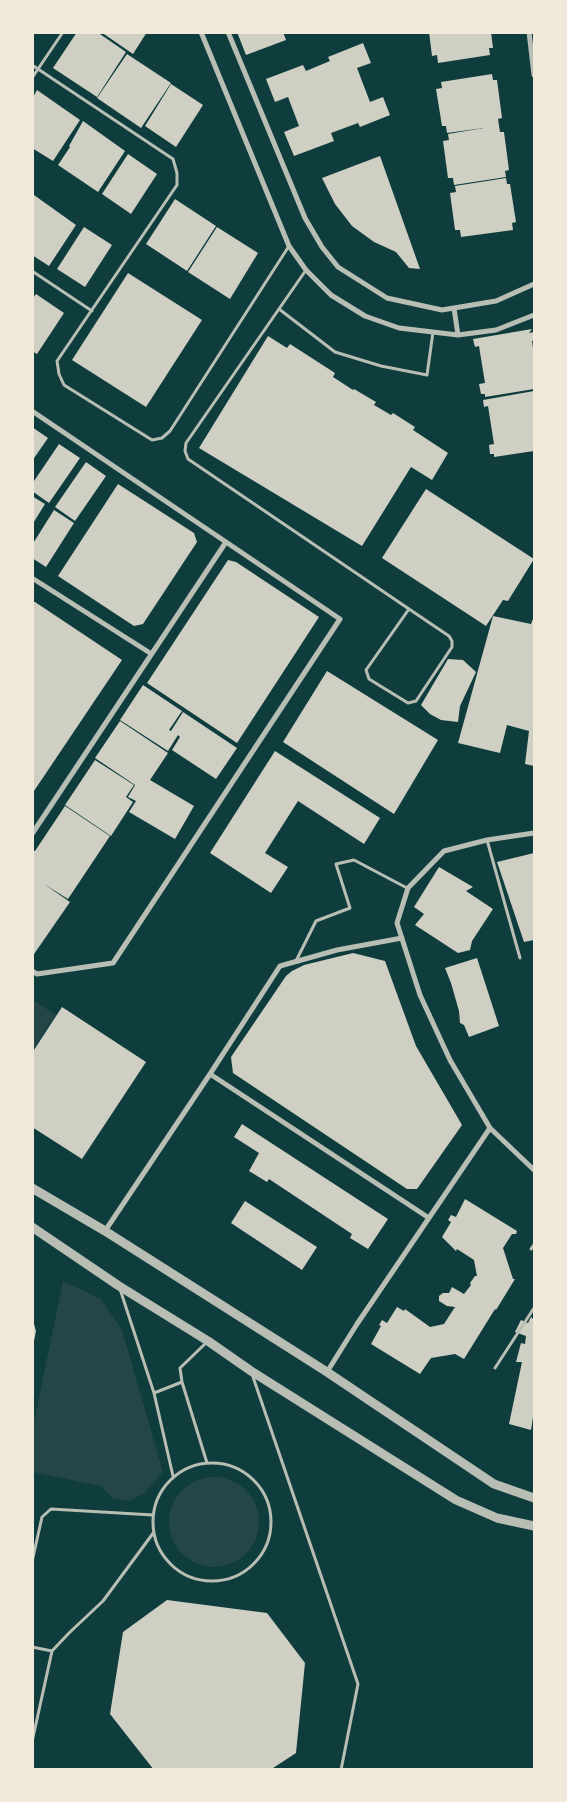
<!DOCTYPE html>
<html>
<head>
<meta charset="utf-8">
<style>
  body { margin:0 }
  #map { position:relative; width:567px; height:1802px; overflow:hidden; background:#0f3d3e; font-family:"IBM Plex Sans",sans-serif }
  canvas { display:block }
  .frame { position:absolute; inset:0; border:34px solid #f1e9da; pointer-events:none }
</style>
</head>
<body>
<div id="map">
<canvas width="567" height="1802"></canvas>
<div class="frame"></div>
</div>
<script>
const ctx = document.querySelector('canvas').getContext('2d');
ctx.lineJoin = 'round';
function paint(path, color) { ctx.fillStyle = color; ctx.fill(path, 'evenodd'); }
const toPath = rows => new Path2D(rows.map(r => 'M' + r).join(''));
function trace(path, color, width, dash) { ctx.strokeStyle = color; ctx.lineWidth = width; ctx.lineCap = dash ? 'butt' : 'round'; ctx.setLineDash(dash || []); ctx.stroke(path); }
paint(toPath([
  [33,1000,56,1015,33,1049],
  [63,1281,101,1299,122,1330,163,1472,143,1494,129,1501,112,1498,101,1486,33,1472,33,1427],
  '169 1522a45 45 0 1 1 90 0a45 45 0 1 1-90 0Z'
]), '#244646');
paint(toPath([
  [77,32,97,32,126,52,97,97,53,68],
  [101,32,147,32,133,54],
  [237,32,283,32,286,40,246,55],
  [429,32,491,32,493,48,489,48,490,55,438,63,437,55,432,56],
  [363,43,371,63,357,68,370,102,383,97,390,115,360,127,358,123,331,133,334,141,294,156,284,132,299,126,288,97,275,102,266,79,303,65,306,71,330,61,328,57],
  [127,54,171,83,141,128,97,98],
  [492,74,493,80,497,80,502,118,498,119,500,132,504,132,509,170,505,171,506,177,454,185,453,178,448,178,443,141,449,140,448,134,484,128,447,133,446,126,442,126,436,89,442,88,441,82],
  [171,84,203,105,176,147,145,126],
  [37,90,80,120,53,161,32,148,32,99],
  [83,121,125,151,98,192,58,165,70,147,69,146],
  [128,154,157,174,131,214,102,194],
  [380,156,420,269,409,268,396,252,374,242,352,226,335,204,322,178],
  [506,178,507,184,510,184,516,222,512,223,513,230,461,237,460,230,455,230,450,193,456,192,455,186],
  [34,195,76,225,49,266,32,255],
  [175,199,216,226,187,271,146,244],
  [84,227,112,245,85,287,57,269],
  [217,227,258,253,230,299,188,272],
  [128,273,202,320,146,407,72,360],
  [36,294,64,313,37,354,32,351,32,299],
  [532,329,529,333,534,332,534,340,532,341,534,354,534,389,485,397,485,394,481,394,479,384,485,383,479,346,475,347,473,339],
  [268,336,287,348,290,344,335,373,333,377,353,390,354,389,376,402,374,405,391,415,393,413,415,427,413,430,448,453,432,480,411,467,362,546,199,448],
  [534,391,534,451,494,457,494,454,490,454,489,445,494,444,488,406,484,407,483,400],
  [32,427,48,438,32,461],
  [59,444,80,458,49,503,32,491,32,484],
  [86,462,106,476,75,521,55,507],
  [118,484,194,533,197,542,143,624,134,626,58,576],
  [426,489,534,559,508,601,503,600,486,626,382,558],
  [32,496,45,504,32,525],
  [54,510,74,523,46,567,32,558,32,545],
  [228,560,236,562,319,617,237,743,147,683],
  [32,602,35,602,122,660,32,794],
  [493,616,531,624,534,616,534,766,525,764,529,731,507,725,500,753,458,743],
  [448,659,463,660,476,672,460,706,458,722,441,720,430,714,421,705],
  [327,671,438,740,394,814,283,742],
  [143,685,182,711,169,730,171,731,183,712,237,748,216,779,172,750,180,737,178,735,168,751,120,720],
  [120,721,168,753,150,780,194,806,175,839,129,812,136,801,128,797,135,785,95,758],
  [275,751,380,818,364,844,298,801,265,853,288,867,271,893,210,853],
  [95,760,134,785,126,797,133,802,111,836,65,805],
  [65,806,110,836,68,899,44,884,70,902,32,957,32,850,35,851],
  [534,853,534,940,524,942,497,862],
  [439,867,473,887,466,891,493,909,472,941,470,950,458,953,415,925,424,914,414,907],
  [353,953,385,961,416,1046,462,1125,417,1189,407,1189,233,1073,231,1057,286,976,292,971,304,965],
  [477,958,499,1026,469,1037,464,1025,460,1023,459,1011,451,983,445,968],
  [62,1007,146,1062,82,1159,32,1127,32,1053],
  [242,1124,388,1219,368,1249,350,1238,352,1234,269,1179,267,1182,249,1171,259,1153,234,1137],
  [465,1199,517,1231,516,1234,512,1234,503,1248,513,1279,515,1279,496,1310,495,1309,464,1359,455,1354,431,1358,420,1374,371,1344,381,1326,379,1325,382,1320,387,1323,397,1307,404,1311,405,1309,430,1327,444,1324,455,1307,447,1306,439,1301,439,1296,443,1293,449,1293,452,1287,464,1294,471,1285,470,1283,475,1276,477,1276,474,1260,457,1249,456,1251,442,1237,451,1222,448,1220,451,1215,456,1217],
  [245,1201,317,1247,302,1270,231,1223],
  [534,1316,534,1417,533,1417,531,1430,509,1424,522,1362,516,1362,521,1343,525,1344,526,1336,515,1332,521,1320,528,1323,531,1317,533,1319],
  [32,1317,36,1331,32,1351],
  [167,1600,267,1613,305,1663,296,1753,270,1770,154,1770,110,1714,123,1632]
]), '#cfcfc3');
trace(toPath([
  [63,32,38,69,173,159,177,173,177,185,57,361,59,374,64,385,152,440,162,438,170,431,289,246],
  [32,65,38,69,32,78],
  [306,270,186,443,185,451,188,459,409,609,449,636,452,641,452,647,416,701,408,703,369,679,366,670,409,609],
  [32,271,92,311],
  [279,309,335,352,381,366,427,375,433,332],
  [487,840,520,958],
  [296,961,316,921,350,908,336,864,354,860,407,888],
  [531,1249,534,1245],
  [120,1289,154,1393,173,1476],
  [495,1368,534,1308],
  [252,1374,358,1684,341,1770],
  [154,1393,182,1382],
  [207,1463,182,1382,180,1368,207,1342],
  '153 1522a59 59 0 1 1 118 0a59 59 0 1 1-118 0Z',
  [32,1562,42,1517,51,1509,153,1515],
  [32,1647,52,1651],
  [32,1742,52,1651,69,1633,103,1601,154,1532]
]), '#b8beb3', 3);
trace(toPath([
  [201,32,289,246,306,270,331,295,365,316,399,328,458,335,496,330,534,315],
  [228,32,305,218,322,247,338,267,387,298,442,310,496,301,534,284],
  [529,32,534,75],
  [454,308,458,335],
  [32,411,340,619,113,963,37,974,32,971],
  [32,578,150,653],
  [534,833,487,840,444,851,408,888,397,923,420,995,450,1060,490,1128,534,1170],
  [32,834,226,542],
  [210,1074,429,1218],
  [105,1231,210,1074,280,966,337,950,402,938],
  [327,1372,357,1324,490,1128]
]), '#b8beb3', 5);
trace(toPath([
  [32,1188,105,1231,327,1372,494,1484,534,1498],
  [32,1227,119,1286,208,1341,251,1371,456,1500,497,1518,534,1526]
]), '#b8beb3', 9);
</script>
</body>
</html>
